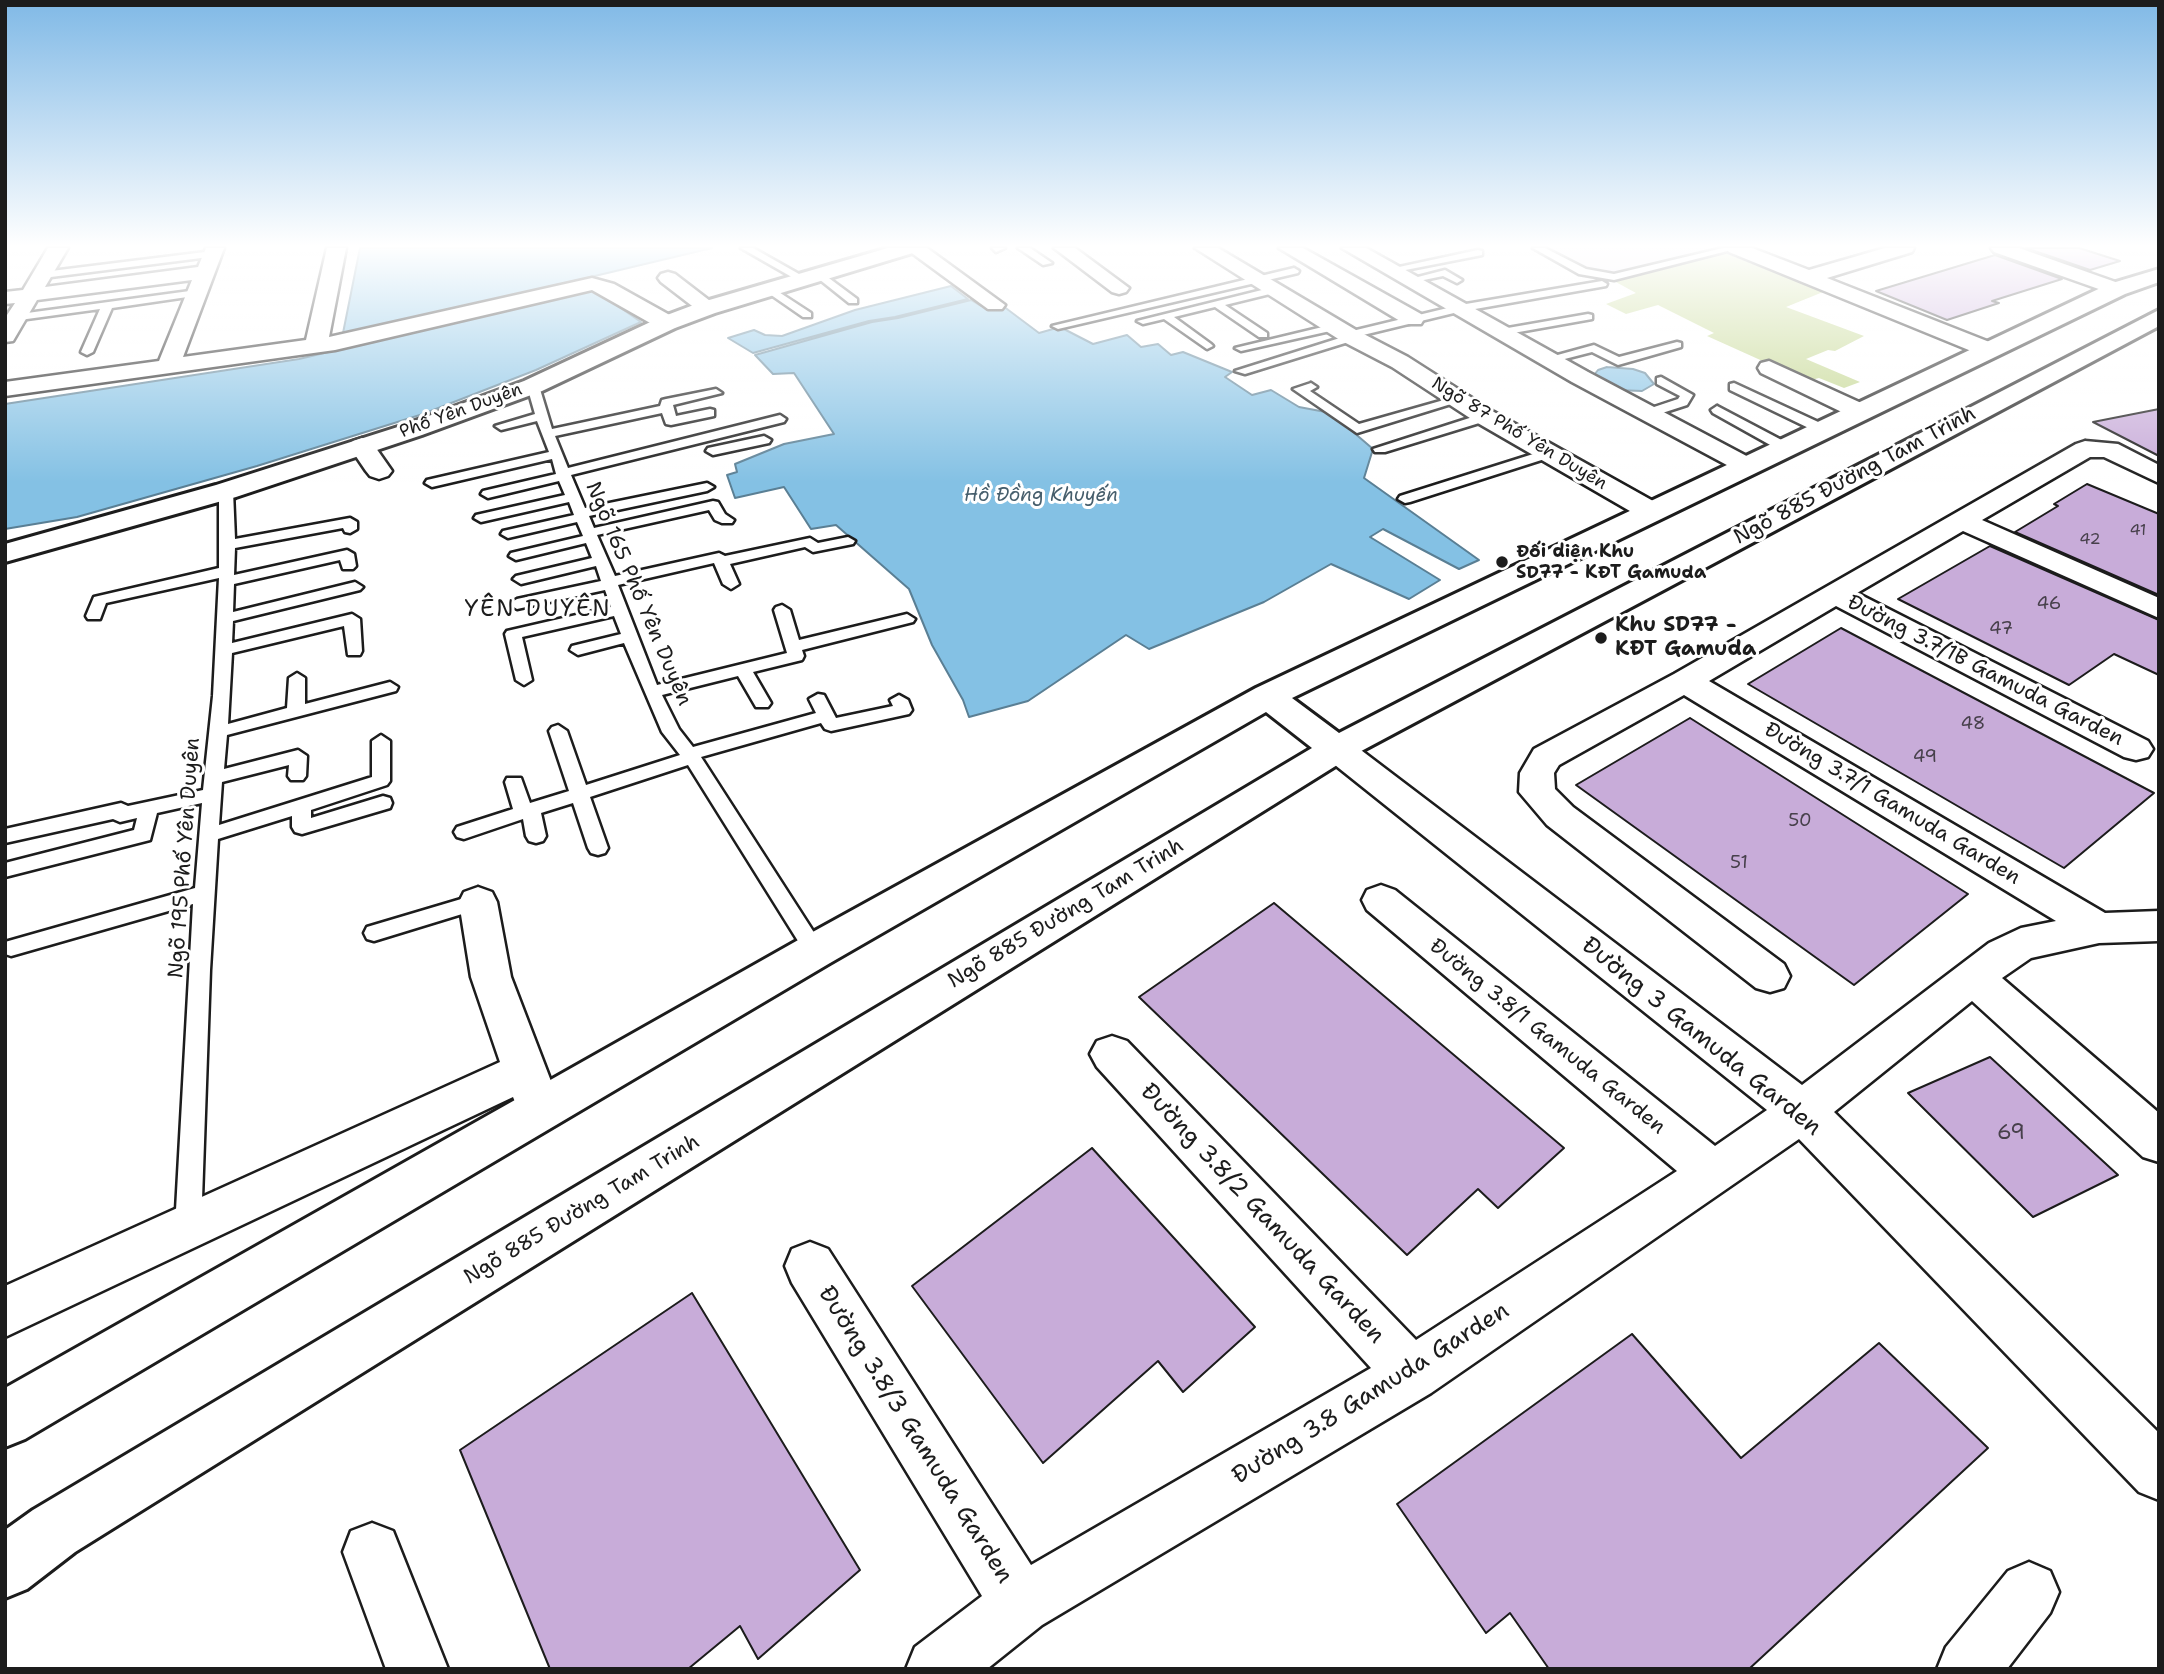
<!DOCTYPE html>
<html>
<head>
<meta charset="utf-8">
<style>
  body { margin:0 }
  #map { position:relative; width:2164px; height:1674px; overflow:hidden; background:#fff; font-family:"Shantell Sans",sans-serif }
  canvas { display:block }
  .frame { position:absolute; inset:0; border:7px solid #1c1c1c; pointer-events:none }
</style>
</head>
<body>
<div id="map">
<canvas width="2164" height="1674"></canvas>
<div class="frame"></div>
</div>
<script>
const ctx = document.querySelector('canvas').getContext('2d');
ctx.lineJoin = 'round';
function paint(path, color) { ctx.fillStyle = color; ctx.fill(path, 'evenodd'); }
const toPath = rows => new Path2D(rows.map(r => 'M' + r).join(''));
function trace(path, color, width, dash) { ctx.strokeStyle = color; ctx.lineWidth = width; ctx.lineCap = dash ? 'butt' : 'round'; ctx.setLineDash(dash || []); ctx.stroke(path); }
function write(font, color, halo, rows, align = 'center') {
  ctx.font = font + ' "Shantell Sans",sans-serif'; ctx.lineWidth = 6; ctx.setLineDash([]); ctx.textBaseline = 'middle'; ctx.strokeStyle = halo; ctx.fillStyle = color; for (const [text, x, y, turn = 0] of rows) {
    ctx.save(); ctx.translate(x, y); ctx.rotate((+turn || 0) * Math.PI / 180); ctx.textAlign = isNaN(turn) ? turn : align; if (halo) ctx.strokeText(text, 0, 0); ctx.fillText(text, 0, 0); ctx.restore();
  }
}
paint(toPath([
  [1548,248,1708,248,1708,251,1611,274,1596,272]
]), '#eee6f4');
paint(toPath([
  [1725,253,1823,292,1786,307,1864,336,1835,351,1828,350,1806,359,1860,382,1844,388,1819,378,1807,381,1707,336,1714,333,1658,305,1626,314,1606,304,1636,293,1614,281]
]), '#c0d489');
const water = toPath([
  [360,248,712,248,490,301,343,333,360,248],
  [951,286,968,299,895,317,869,321,753,353,728,338,754,330,765,335,782,336,855,310,951,286],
  [593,289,641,322,536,370,423,414,257,466,77,517,5,529,5,404,299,359,593,289],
  [971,300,981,306,1003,306,1039,333,1060,327,1093,344,1127,335,1141,347,1158,344,1171,355,1183,352,1232,372,1225,377,1252,395,1271,390,1299,407,1331,413,1373,449,1364,478,1479,560,1459,569,1383,529,1370,537,1440,580,1409,599,1331,564,1264,602,1149,649,1126,635,1028,701,969,717,963,700,932,645,909,589,836,525,811,529,784,487,735,498,727,475,737,472,735,464,784,444,834,434,794,373,773,374,755,355,872,322,898,318,971,300],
  [1607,367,1633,369,1645,373,1654,384,1642,391,1617,390,1597,381,1594,375,1598,370,1607,367]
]);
paint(water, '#84c1e4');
trace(water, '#5a7f94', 2);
const building = toPath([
  [2026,248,2079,248,2120,261,2090,270,2026,248],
  [1995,255,2062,279,1992,301,1999,303,1947,320,1876,291,1995,255],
  [2159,409,2159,456,2093,422,2159,409],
  [2087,484,2159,514,2159,595,2015,532,2058,506,2054,504,2087,484],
  [1990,546,2159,620,2159,675,2114,654,2069,685,1898,599,1990,546],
  [1841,628,2154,793,2064,868,1748,684,1841,628],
  [1690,718,1968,894,1854,985,1576,785,1690,718],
  [1274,903,1564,1148,1498,1208,1478,1189,1407,1255,1139,997,1274,903],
  [1990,1057,2118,1175,2033,1217,1908,1093,1990,1057],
  [1092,1148,1255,1327,1183,1392,1158,1361,1043,1463,912,1286,1092,1148],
  [692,1293,860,1570,758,1659,740,1626,688,1669,550,1669,460,1450,692,1293],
  [1632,1334,1741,1458,1879,1343,1988,1448,1749,1669,1549,1669,1510,1613,1486,1633,1397,1504,1632,1334]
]);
paint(building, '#c8acd9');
trace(building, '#1c1c1c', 2);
const lane = toPath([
  [741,248,753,248,806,278,797,280,741,248],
  [992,248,1005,248,996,252,992,248],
  [1018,248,1030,248,1052,263,1043,265,1018,248],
  [1533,248,1545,248,1586,269,1614,274,1723,248,1739,248,1614,280,1579,274,1533,248],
  [1478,250,1482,251,1482,255,1390,273,1385,270,1478,250],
  [213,251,218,254,217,256,43,278,38,275,43,272,213,251],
  [1294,268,1299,271,1298,273,1058,329,1052,326,1294,268],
  [818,270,857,299,857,303,849,303,814,275,813,273,818,270],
  [1445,270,1462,280,1457,283,1443,276,1419,281,1414,278,1445,270],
  [1602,281,1607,284,1606,286,1458,312,1359,336,1358,339,1245,374,1235,371,1343,337,1344,333,1348,332,1460,305,1602,281],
  [768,285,811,313,811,317,803,317,764,290,763,288,768,285],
  [1274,287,1279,290,1278,292,1225,305,1267,333,1267,337,1259,337,1215,307,1174,317,1211,344,1213,346,1207,349,1164,319,1143,324,1137,321,1274,287],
  [197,290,201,291,201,295,112,308,93,352,87,355,81,352,100,309,5,322,5,316,197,290],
  [1588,314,1592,315,1592,319,1502,335,1496,332,1502,329,1588,314],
  [1335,324,1341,327,1339,329,1241,351,1235,348,1335,324],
  [1677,342,1681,343,1681,347,1618,365,1592,352,1549,363,1543,359,1594,345,1619,357,1677,342],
  [1661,377,1693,395,1687,405,1653,416,1645,416,1645,410,1678,399,1680,396,1657,384,1657,378,1661,377],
  [533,382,539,386,552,429,660,406,662,400,666,399,716,389,722,393,673,405,676,416,710,409,714,410,714,416,671,425,666,424,662,413,555,436,568,468,780,415,786,419,784,422,571,475,585,508,707,483,714,487,707,491,589,516,594,528,713,501,718,502,725,514,734,520,732,523,722,523,715,520,709,510,597,535,615,576,719,553,725,556,810,538,818,543,848,537,855,541,853,544,813,552,805,547,730,564,739,584,731,589,723,584,714,563,618,585,657,685,787,653,774,610,776,607,782,605,790,610,799,640,907,614,915,619,913,622,802,650,804,656,802,660,753,672,771,703,768,707,756,707,738,676,662,695,679,729,693,747,816,713,809,699,818,694,824,695,836,718,893,706,890,700,899,695,908,700,912,710,909,714,831,731,825,729,821,723,701,757,822,945,826,951,822,957,815,959,808,957,688,765,590,797,608,848,605,853,598,855,591,853,588,848,573,803,541,813,546,836,543,841,536,843,529,841,526,836,523,819,464,839,457,837,454,832,457,827,513,809,505,782,507,778,521,778,530,803,569,791,549,731,552,727,558,725,567,731,586,785,680,755,662,732,624,643,578,655,570,650,572,646,621,634,614,616,522,637,532,680,524,685,516,680,505,634,507,631,611,607,605,590,517,609,509,604,517,599,601,581,596,566,521,584,513,579,516,576,592,558,586,543,516,560,509,556,511,553,583,536,577,522,508,538,501,534,503,531,574,515,569,502,481,522,474,518,476,515,565,495,559,481,488,498,481,494,483,491,556,474,552,459,432,487,425,483,427,480,549,452,537,421,501,430,495,426,535,414,527,386,533,382],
  [1311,383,1317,387,1310,391,1359,424,1458,396,1464,400,1357,433,1293,389,1311,383],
  [1734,383,1829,427,1830,430,1824,434,1819,433,1730,390,1730,384,1734,383],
  [1717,406,1791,445,1793,448,1791,451,1781,451,1713,413,1711,410,1717,406],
  [1485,413,1489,414,1489,420,1385,452,1375,452,1373,449,1485,413],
  [764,436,771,440,769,443,713,455,706,451,708,448,764,436],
  [1549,449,1556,453,1554,456,1410,502,1405,503,1398,499,1400,496,1549,449],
  [226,487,233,491,235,539,350,518,357,522,357,529,350,533,345,532,343,528,235,548,234,575,347,550,354,554,356,566,353,569,343,569,340,560,234,584,233,612,355,582,363,587,360,590,233,621,232,643,352,614,360,619,362,651,360,655,348,655,344,626,232,653,228,724,287,708,289,678,297,673,305,678,305,704,390,682,398,687,396,691,227,735,224,769,298,750,307,756,306,776,303,780,291,780,288,776,289,765,222,782,219,825,372,777,372,741,381,735,390,741,390,781,387,785,311,810,311,818,383,796,390,798,392,803,390,808,302,834,295,832,292,827,292,816,218,839,210,970,201,1228,197,1237,188,1240,179,1237,175,1228,193,904,11,956,5,954,5,942,195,888,202,803,157,813,150,840,5,877,5,863,134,830,137,818,120,822,113,819,5,843,5,829,121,803,128,806,203,790,213,696,219,578,106,603,100,619,88,619,86,616,94,597,219,568,219,491,226,487],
  [478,894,485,897,488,902,485,907,374,941,367,939,364,933,367,927,478,894]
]);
const street = toPath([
  [48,248,68,248,45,287,198,267,206,248,224,248,183,357,306,340,327,248,346,248,329,337,592,278,614,284,675,318,678,323,675,328,659,328,592,290,335,350,5,396,5,382,159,361,192,280,37,300,13,341,5,342,5,318,15,303,5,304,5,292,23,290,48,248],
  [905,248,927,248,1005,305,1002,309,988,309,905,248],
  [1054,248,1075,248,1129,288,1126,292,1119,294,1112,292,1054,248],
  [1195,248,1218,248,1356,330,1408,357,1494,412,1662,506,1666,512,1662,518,1652,520,1642,518,1476,422,1392,367,1340,340,1195,248],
  [1279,248,1303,248,1421,314,1424,319,1421,324,1405,324,1279,248],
  [1342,248,1366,248,1588,372,1756,461,1760,466,1756,471,1747,474,1738,471,1572,382,1342,248],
  [1726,248,1752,248,1809,270,1885,248,1914,248,1912,252,1827,278,1997,345,2000,350,1997,355,1989,357,1981,355,1729,252,1726,248],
  [1991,248,2019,248,2124,285,2127,289,2124,293,2117,295,2110,293,1994,252,1991,248],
  [668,272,675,274,714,304,717,308,714,312,700,312,661,282,658,278,661,274,668,272],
  [1769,361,1870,407,1873,412,1870,417,1861,419,1852,417,1761,373,1758,368,1761,363,1769,361],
  [362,438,371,441,392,471,388,476,379,479,370,476,366,471,349,446,353,441,362,438],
  [2085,441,2118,444,2159,465,2159,483,2104,457,2090,457,1982,520,2159,598,2159,618,1963,531,1857,593,2148,741,2153,749,2148,757,2136,760,2124,757,1836,606,1709,681,2105,913,2159,911,2159,941,2099,943,2031,958,2002,978,2159,1113,2159,1162,2143,1157,1972,1001,1834,1112,2159,1433,2159,1500,2139,1492,1799,1139,1431,1393,1042,1625,987,1669,906,1669,915,1647,982,1596,792,1283,785,1266,792,1249,810,1242,828,1249,1031,1565,1371,1368,1097,1067,1090,1054,1097,1041,1112,1036,1127,1041,1416,1340,1677,1171,1367,910,1362,900,1367,890,1381,885,1395,890,1715,1146,1767,1110,1325,757,1320,749,1325,741,1337,738,1349,741,1802,1085,1989,943,2021,928,2056,921,1684,695,1559,765,1554,773,1555,789,1573,807,1784,964,1790,976,1784,988,1770,992,1756,988,1547,825,1519,792,1520,773,1534,749,1674,674,2076,444,2085,441],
  [478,887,492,892,497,902,511,977,562,1110,556,1124,540,1130,524,1124,513,1097,5,1337,5,1286,500,1062,471,977,459,902,464,892,478,887],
  [372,1523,393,1531,448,1669,386,1669,343,1552,351,1531,372,1523],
  [2029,1562,2050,1571,2059,1592,2050,1613,2007,1669,1937,1669,1946,1647,2008,1571,2029,1562]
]);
const secondary = toPath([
  [888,248,919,248,916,252,715,313,675,328,542,391,422,435,236,497,5,562,5,544,216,485,404,425,524,381,659,318,699,303,888,248],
  [2159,269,2159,282,2125,294,1292,698,1339,733,2159,310,2159,326,1350,757,75,1552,27,1589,5,1598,5,1530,33,1510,1312,748,1266,712,830,963,25,1439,5,1447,5,1388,800,939,1256,688,2109,284,2159,269]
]);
trace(lane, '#1c1c1c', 5);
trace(street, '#1c1c1c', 5);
trace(secondary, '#1c1c1c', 6);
paint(lane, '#fff');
paint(street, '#fff');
paint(secondary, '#fff');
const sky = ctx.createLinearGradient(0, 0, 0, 482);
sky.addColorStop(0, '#80b9e6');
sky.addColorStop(0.51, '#fff');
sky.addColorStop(1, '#ffffff00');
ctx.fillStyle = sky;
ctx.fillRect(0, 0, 2164, 482);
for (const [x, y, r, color] of [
  [1502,562,7,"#1c1c1c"],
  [1601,638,7,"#1c1c1c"]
]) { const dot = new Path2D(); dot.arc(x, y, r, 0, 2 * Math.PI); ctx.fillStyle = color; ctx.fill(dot); trace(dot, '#fff', 2.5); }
write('16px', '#47404b', null, [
  ["41",2138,531],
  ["42",2090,540]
]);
write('18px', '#1c1c1c', '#fff', [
  ["Phố Yên Duyên",461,411,-20],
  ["Ngõ 87 Phố Yên Duyên",1519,434,31]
]);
write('bold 18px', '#1c1c1c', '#fff', [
  ["Đối diện Khu",1516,552],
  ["SD77 - KĐT Gamuda",1516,573]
], 'left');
write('18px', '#47404b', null, [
  ["46",2049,604],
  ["47",2001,629],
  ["48",1973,724],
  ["49",1925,757],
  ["50",1800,821],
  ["51",1739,863]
]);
write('italic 19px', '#465e6c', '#fff', [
  ["Hồ Đồng Khuyến",1041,496]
]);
write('21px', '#1c1c1c', '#fff', [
  ["Ngõ 885 Đường Tam Trinh",1855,476,-28],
  ["Ngõ 165 Phố Yên Duyên",638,594,67],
  ["Đường 3.7/1B Gamuda Garden",1985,671,27],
  ["Đường 3.7/1 Gamuda Garden",1892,804,31],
  ["Ngõ 195 Phố Yên Duyên",185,858,-86],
  ["Ngõ 885 Đường Tam Trinh",1066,914,-31],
  ["Đường 3.8/1 Gamuda Garden",1547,1037,39],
  ["Ngõ 885 Đường Tam Trinh",582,1210,-31]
]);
write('bold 21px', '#1c1c1c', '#fff', [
  ["Khu SD77 -",1615,626],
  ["KĐT Gamuda",1615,650]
], 'left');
write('21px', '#47404b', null, [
  ["69",2011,1134]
]);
ctx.letterSpacing = '2px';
write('23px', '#1c1c1c', '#fff', [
  ["YÊN DUYÊN",538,610]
]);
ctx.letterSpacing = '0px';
write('24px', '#1c1c1c', '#fff', [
  ["Đường 3 Gamuda Garden",1701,1037,39],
  ["Đường 3.8/2 Gamuda Garden",1262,1214,47],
  ["Đường 3.8 Gamuda Garden",1371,1394,-32],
  ["Đường 3.8/3 Gamuda Garden",915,1435,58]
]);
</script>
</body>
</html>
